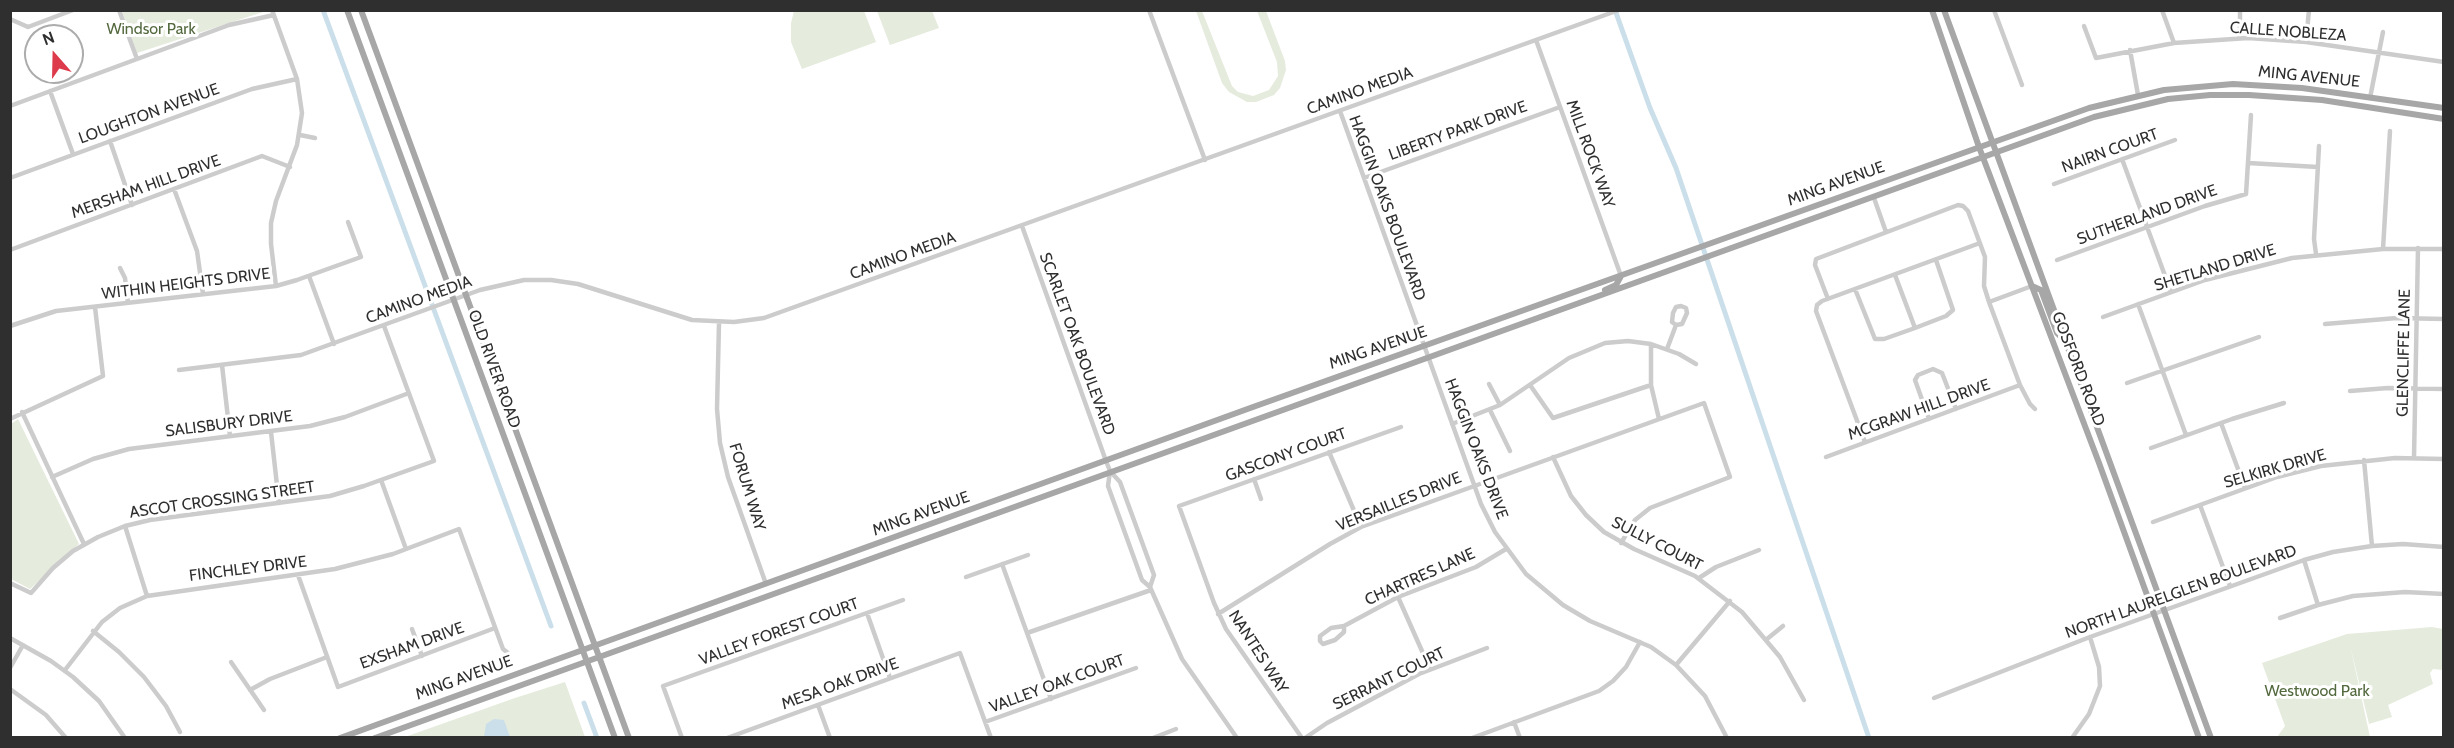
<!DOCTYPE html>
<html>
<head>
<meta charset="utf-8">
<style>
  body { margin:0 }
  #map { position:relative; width:2454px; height:748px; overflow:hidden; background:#fff; font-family:Cabin,sans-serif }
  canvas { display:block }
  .frame { position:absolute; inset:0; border:12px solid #2f2f2f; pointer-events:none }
  .north { position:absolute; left:24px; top:24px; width:60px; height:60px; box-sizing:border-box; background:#fff; border:2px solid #acacac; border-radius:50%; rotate:340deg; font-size:16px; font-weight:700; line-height:24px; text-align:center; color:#2f2f2f }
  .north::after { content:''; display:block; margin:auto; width:21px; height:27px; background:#dd3a4b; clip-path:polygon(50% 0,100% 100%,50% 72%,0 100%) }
</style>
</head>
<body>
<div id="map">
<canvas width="2454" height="748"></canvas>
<div class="frame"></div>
<div class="north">N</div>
</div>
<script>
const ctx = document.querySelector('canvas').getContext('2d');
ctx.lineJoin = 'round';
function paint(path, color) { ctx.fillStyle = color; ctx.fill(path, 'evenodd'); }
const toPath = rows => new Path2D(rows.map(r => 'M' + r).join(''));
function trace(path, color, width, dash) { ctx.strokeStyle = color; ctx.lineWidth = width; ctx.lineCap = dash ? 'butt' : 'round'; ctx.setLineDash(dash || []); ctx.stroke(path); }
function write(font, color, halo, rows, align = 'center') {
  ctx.font = font + ' Cabin,sans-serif'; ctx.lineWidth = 6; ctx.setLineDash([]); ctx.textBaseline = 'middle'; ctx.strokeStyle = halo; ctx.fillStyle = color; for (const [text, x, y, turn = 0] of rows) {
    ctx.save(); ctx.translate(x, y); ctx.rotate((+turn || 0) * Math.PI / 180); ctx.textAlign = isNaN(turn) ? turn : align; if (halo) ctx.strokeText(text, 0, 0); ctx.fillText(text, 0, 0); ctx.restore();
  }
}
paint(toPath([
  [122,11,266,11,137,53],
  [794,11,864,11,876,42,802,69,791,42,791,23],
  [877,11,932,11,939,28,890,45],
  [1196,11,1202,11,1232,86,1238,92,1253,96,1269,90,1278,76,1277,62,1257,11,1266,11,1285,61,1286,70,1280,88,1274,95,1256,102,1247,102,1229,92,1222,83],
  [18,419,79,544,30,589,11,579,11,424],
  [2432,627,2443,629,2443,670,2433,669,2430,673,2433,684,2388,705,2392,717,2369,724,2350,645,2370,737,2277,737,2285,726,2262,663,2347,634],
  [565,682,585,737,402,738,515,698]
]), '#e5ebdd');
paint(toPath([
  [494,719,504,720,510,737,484,737,486,724]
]), '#cbdfea');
trace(toPath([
  [323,10,551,626],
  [1615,10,1650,108,1676,168,1869,738],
  [584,703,597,738]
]), '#cbdfea', 5);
trace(toPath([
  [119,10,137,59],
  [272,10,297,79,302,113,297,145,276,201,271,223,271,244,276,286],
  [1149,10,1205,160],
  [1994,10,2022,85],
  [2162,10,2174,43],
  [2240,10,2240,38],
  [10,19,28,27,73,10],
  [2084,26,2096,58,2174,43,2248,38,2306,42,2444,62],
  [1536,40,1621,276],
  [2306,42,2309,10],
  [2130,50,2138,95],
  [50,91,73,154],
  [2370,98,2383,32],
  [10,106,229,25,274,15],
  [1340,111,1481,504,1495,532,1526,574,1563,605,1590,621,1651,647,1676,665,1705,696,1727,738],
  [300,135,315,138],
  [110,141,132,205],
  [2122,159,2171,292],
  [2248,163,2318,167],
  [10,178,252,89,297,79],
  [1364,178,1560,107],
  [2054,184,2175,140],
  [174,189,197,251,203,294],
  [1874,198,1886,232],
  [1022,226,1106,461,1110,471,1120,482,1154,575,1150,587],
  [2383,249,2390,131],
  [10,250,262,156,290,167],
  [2316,254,2314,239,2319,146],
  [2057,260,2205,206,2246,194,2251,115],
  [120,268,125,278,128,303],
  [1895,275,1915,328],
  [309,276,334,344],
  [1855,289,1875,339,1884,339,1915,328,1946,316,1953,310,1936,260],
  [1828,299,1815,265,1816,259,1958,205,1963,206,1968,211,1985,257,1984,286,1989,302,2020,385,2030,404,2035,409],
  [1989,302,2032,286],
  [2138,304,2186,435],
  [2103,317,2205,280,2292,258,2383,249,2444,249],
  [719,323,717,409,720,443,728,477,766,584],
  [2325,324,2397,318,2444,319],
  [10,326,56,311,276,286,297,280,361,257,348,222],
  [1651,344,1651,385,1659,419],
  [1667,349,1676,325,1682,324,1687,313,1686,308,1681,306,1676,307,1673,313,1672,322,1676,325],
  [222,365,230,436],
  [179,370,301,355,480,290,524,280,551,280,578,284,692,320,734,322,764,318,1619,10],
  [2127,383,2259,337],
  [1489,384,1500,405],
  [1530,385,1553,418,1651,385],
  [2350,391,2388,388,2444,389],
  [1490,410,1510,451],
  [22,412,84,544],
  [10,419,103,376,95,307],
  [1929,419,1915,380,1918,375,1933,369,1942,373,1956,409],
  [2221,423,2245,488],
  [1452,424,1500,405,1569,358,1605,343,1628,341,1651,344,1679,354,1696,364],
  [271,432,279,503],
  [1865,442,1816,311,1817,305,1822,301,1980,243],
  [2151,448,2232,419,2284,403],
  [1329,452,1361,527],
  [1553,457,1571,496,1586,515,1604,532,1634,549,1695,576,1742,612,1780,657,1804,700],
  [1826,457,2020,385],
  [2414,458,2418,248],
  [2364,460,2372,546],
  [1110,471,1108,486,1142,580,1150,587,1182,659,1237,738],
  [52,477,93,459,129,449,310,426,345,417,409,393],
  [1254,479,1261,499],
  [381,480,406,549],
  [2200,505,2230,586],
  [2153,522,2277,477,2321,466,2395,458,2444,459],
  [125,526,147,596],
  [2304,560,2318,605],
  [1002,564,1051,699],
  [298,575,338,687,495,628],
  [966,577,1028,555],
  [1699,578,1716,567,1759,550],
  [10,583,31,593,53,568,73,551,98,537,125,526,150,520,330,496,364,486,434,461,384,326],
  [1398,597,1430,669],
  [867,613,890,678],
  [1218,614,1330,544,1361,527,1704,403,1730,477,1650,508,1635,520,1621,543],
  [2280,618,2318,605,2353,596,2405,592,2444,594],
  [1344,626,1344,632,1335,640,1323,644,1320,641,1320,636,1331,628,1344,626,1398,597,1476,567,1506,549],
  [412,629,422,656],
  [93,631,119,652,144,677,166,706,180,732],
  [1027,633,1151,590],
  [10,638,51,661,73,677,99,701,125,738],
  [1767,639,1783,626],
  [231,662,264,710],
  [1676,665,1730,601],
  [10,668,23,645],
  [65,670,102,622,120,608,147,596,335,569,393,554,459,529,503,649,508,653],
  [10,689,46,715,66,738],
  [250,690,270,679,327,657],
  [1934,698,2090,637,2304,560,2333,552,2372,546,2403,544,2444,547],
  [818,705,830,738],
  [985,722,1136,668],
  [1514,722,1520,738],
  [682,738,663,686,903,600],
  [727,738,960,653,991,738],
  [1153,738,1176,729],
  [1302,738,1226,629,1214,603,1179,506,1401,427],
  [1305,738,1327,723,1419,674,1487,648],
  [1472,738,1599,691,1613,681,1626,667,1640,642],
  [2072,738,2089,714,2100,686,2099,667,2090,637]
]), '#ccc', 4.5);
trace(toPath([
  [347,10,615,738],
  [361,10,629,738],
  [1932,10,1979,147,2099,463,2199,738],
  [1944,10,2211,738],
  [2032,286,2041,290,2057,333,2063,339],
  [1605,290,1616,285,1621,276],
  [340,738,1253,407,2089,108,2164,90,2233,84,2302,88,2444,108],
  [375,738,2094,117,2168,99,2210,95,2249,95,2322,100,2444,119]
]), '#a7a7a7', 6);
write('16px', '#53693e', '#fff', [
  ["Windsor Park",151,29],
  ["Westwood Park",2317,691]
]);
write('16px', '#2f2f2f', '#fff', [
  ["CALLE NOBLEZA",2288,32,4],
  ["MING AVENUE",2309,77,6],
  ["CAMINO MEDIA",1360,91,-20],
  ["LOUGHTON AVENUE",149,114,-20],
  ["LIBERTY PARK DRIVE",1458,131,-20],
  ["NAIRN COURT",2110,151,-20],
  ["MILL ROCK WAY",1590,154,70],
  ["MING AVENUE",1836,184,-20],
  ["MERSHAM HILL DRIVE",146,187,-20],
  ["HAGGIN OAKS BOULEVARD",1387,208,70],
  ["SUTHERLAND DRIVE",2147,215,-20],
  ["CAMINO MEDIA",903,256,-20],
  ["SHETLAND DRIVE",2215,268,-17],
  ["WITHIN HEIGHTS DRIVE",186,284,-7],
  ["CAMINO MEDIA",419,300,-20],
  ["SCARLET OAK BOULEVARD",1077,344,70],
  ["MING AVENUE",1378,348,-19],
  ["GLENCLIFFE LANE",2404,353,-89],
  ["OLD RIVER ROAD",494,369,70],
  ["GOSFORD ROAD",2078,369,69],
  ["MCGRAW HILL DRIVE",1919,410,-20],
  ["SALISBURY DRIVE",229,424,-7],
  ["HAGGIN OAKS DRIVE",1476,449,69],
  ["GASCONY COURT",1286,455,-20],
  ["SELKIRK DRIVE",2275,469,-16],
  ["FORUM WAY",747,487,73],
  ["ASCOT CROSSING STREET",222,500,-8],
  ["VERSAILLES DRIVE",1399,502,-22],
  ["MING AVENUE",921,514,-20],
  ["SULLY COURT",1657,544,27],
  ["FINCHLEY DRIVE",248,569,-7],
  ["CHARTRES LANE",1420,577,-24],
  ["NORTH LAURELGLEN BOULEVARD",2181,592,-20],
  ["VALLEY FOREST COURT",779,632,-20],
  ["EXSHAM DRIVE",412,646,-20],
  ["NANTES WAY",1258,652,57],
  ["MING AVENUE",464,678,-20],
  ["SERRANT COURT",1389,679,-26],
  ["MESA OAK DRIVE",840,684,-20],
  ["VALLEY OAK COURT",1057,684,-20]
]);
</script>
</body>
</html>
